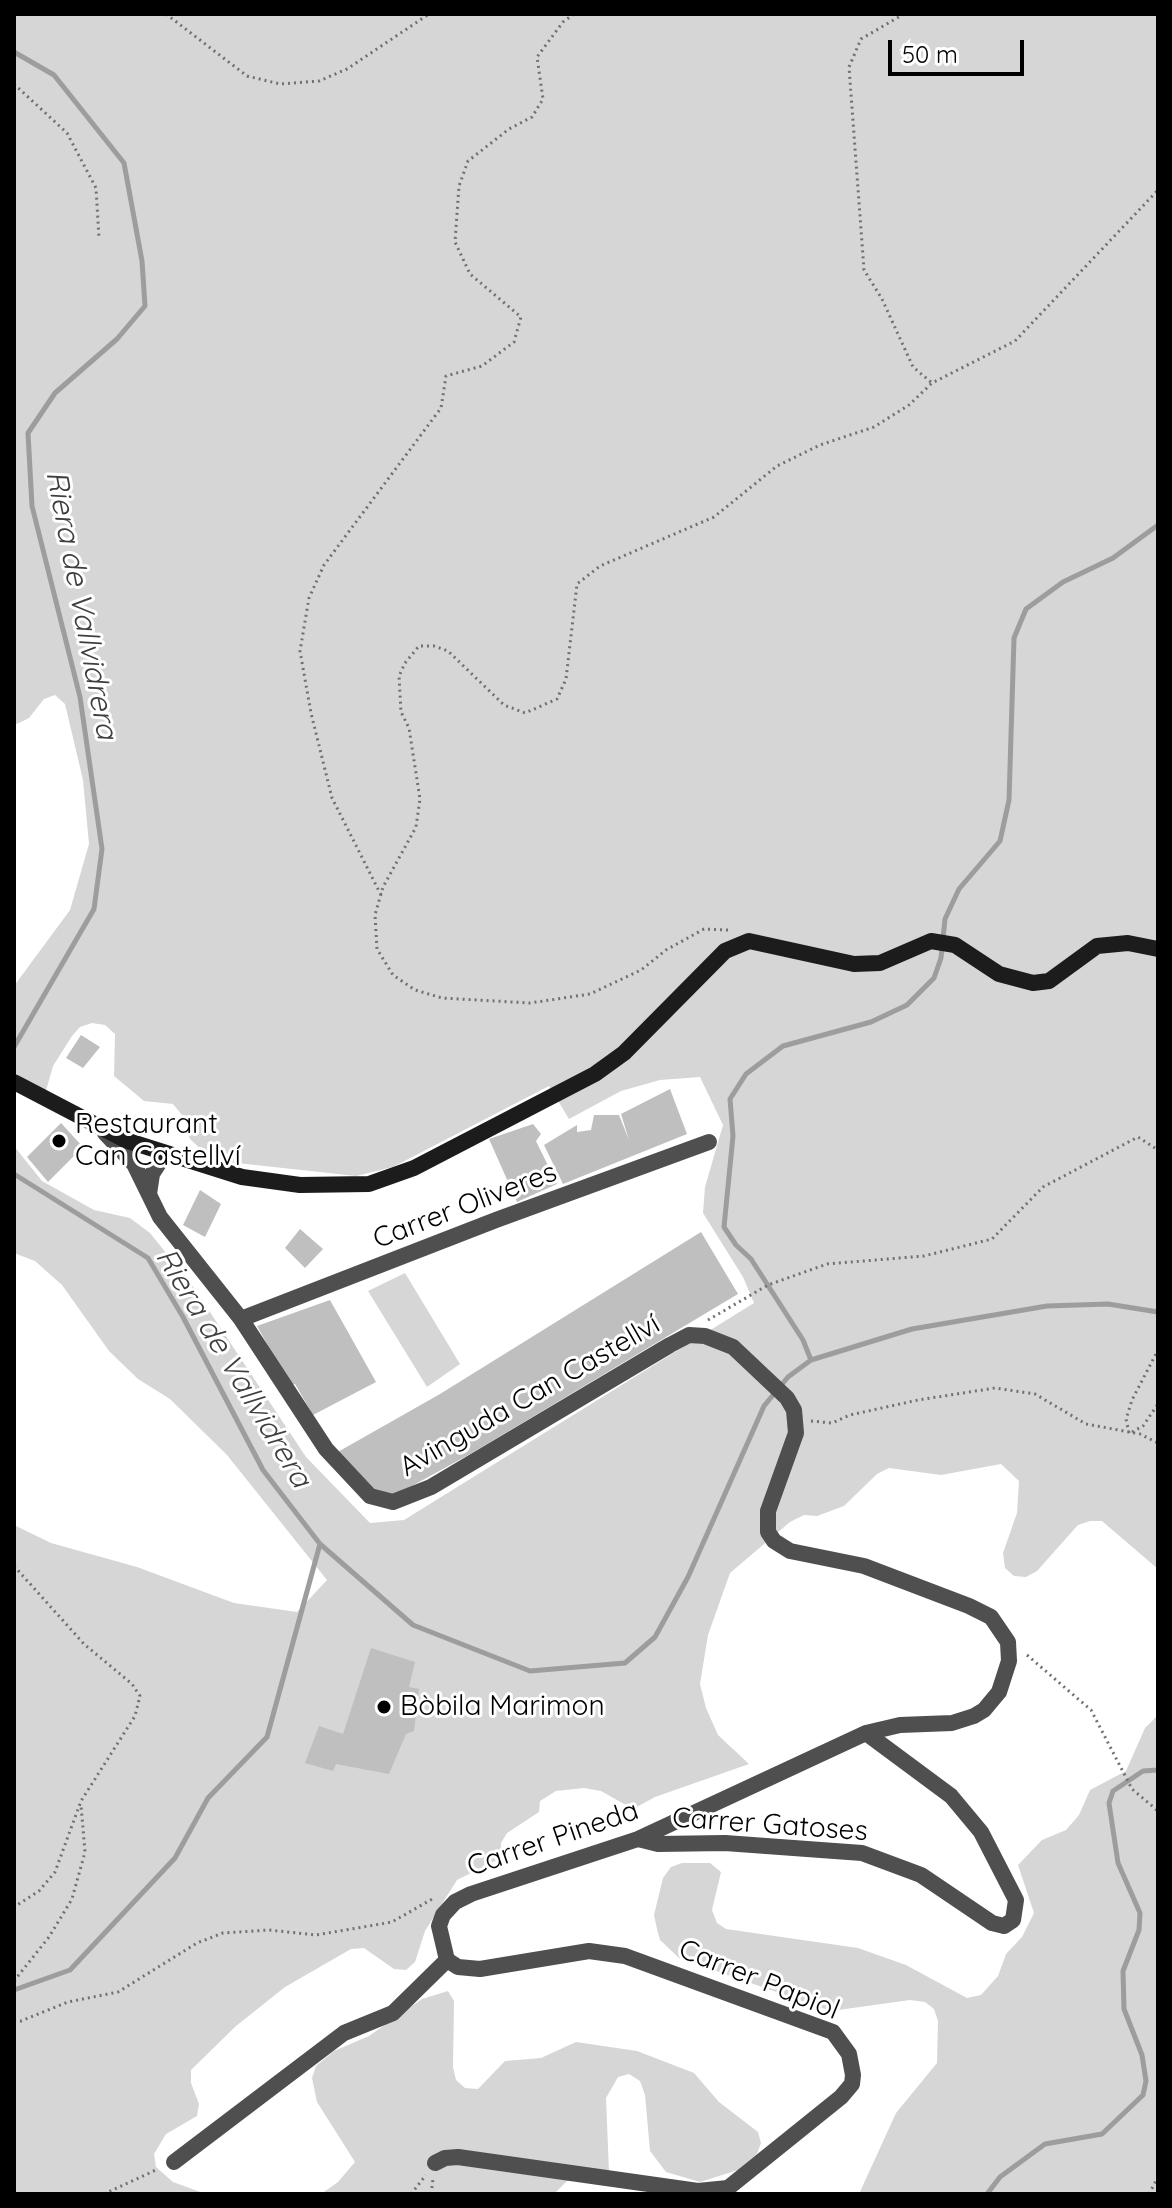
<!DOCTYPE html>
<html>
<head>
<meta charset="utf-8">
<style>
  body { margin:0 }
  #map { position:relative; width:1172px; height:2208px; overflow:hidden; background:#fff; font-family:Quicksand,sans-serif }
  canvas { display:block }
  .frame { position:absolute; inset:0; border:16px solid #000; pointer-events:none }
  .scale { position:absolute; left:888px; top:40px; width:136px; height:36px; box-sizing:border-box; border:4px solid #000; border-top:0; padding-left:10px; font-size:24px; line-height:28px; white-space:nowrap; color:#000; -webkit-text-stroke:6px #fff; paint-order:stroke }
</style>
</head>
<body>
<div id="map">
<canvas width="1172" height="2208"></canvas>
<div class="frame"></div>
<div class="scale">50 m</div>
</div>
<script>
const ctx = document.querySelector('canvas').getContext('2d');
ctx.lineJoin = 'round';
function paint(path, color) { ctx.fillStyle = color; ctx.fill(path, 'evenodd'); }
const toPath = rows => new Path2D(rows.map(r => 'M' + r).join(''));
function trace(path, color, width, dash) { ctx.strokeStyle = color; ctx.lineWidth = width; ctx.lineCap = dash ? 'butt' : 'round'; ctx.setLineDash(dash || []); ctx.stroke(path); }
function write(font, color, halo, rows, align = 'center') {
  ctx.font = font + ' Quicksand,sans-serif'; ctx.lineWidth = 6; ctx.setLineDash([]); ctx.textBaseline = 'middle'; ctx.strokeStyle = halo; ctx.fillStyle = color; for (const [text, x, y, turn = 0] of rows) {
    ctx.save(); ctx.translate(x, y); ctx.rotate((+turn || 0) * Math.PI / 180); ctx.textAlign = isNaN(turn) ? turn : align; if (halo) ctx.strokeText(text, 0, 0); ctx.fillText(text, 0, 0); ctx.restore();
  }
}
paint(toPath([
  [14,14,1158,14,1158,1569,1102,1521,1090,1521,1078,1525,1037,1571,1026,1577,1014,1576,1005,1568,1003,1553,1017,1513,1019,1481,1001,1464,941,1475,889,1468,877,1474,844,1506,817,1516,804,1515,790,1522,730,1573,708,1635,700,1684,706,1708,718,1735,749,1764,655,1797,633,1809,601,1791,584,1788,556,1791,540,1801,539,1812,507,1833,501,1843,501,1858,457,1880,425,1931,415,1962,406,1970,394,1969,364,1948,351,1949,285,1987,236,2026,191,2070,191,2083,199,2104,197,2116,166,2134,154,2154,156,2167,173,2182,206,2194,14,2194,14,1525,51,1543,137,1567,234,1603,297,1612,327,1580,227,1455,170,1399,138,1379,109,1351,62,1285,35,1261,14,1253,14,1146,42,1181,94,1210,130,1218,150,1233,194,1288,306,1457,370,1523,404,1520,754,1303,743,1277,703,1213,705,1187,723,1125,700,1077,660,1080,621,1091,569,1119,549,1086,393,1167,356,1176,219,1161,208,1156,190,1139,182,1115,173,1104,144,1101,114,1076,115,1034,105,1025,92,1023,80,1027,72,1036,53,1066,45,1094,14,1072,14,986,70,910,89,844,83,780,65,704,55,695,44,699,29,718,17,724,14,721],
  [405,1273,460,1364,427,1387,368,1291],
  [1158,1715,1158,2194,859,2194,896,2113,937,2063,938,2021,934,2009,925,2002,910,2000,831,2011,679,1958,660,1940,657,1929,654,1915,663,1878,671,1867,682,1863,710,1863,721,1872,712,1910,717,1923,726,1929,858,1948,906,1965,967,1998,981,1995,998,1976,1006,1954,1022,1937,1034,1913,1018,1865,1042,1840,1066,1830,1079,1815,1090,1790,1126,1771,1145,1728],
  [448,1991,454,2001,453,2067,456,2080,465,2088,478,2089,505,2061,541,2058,576,2042,637,2051,694,2073,719,2102,758,2132,761,2143,757,2154,738,2170,700,2182,666,2172,650,2151,645,2095,640,2081,629,2074,618,2077,606,2098,609,2172,570,2178,554,2194,321,2194,338,2182,355,2162,317,2102,312,2078,316,2066,334,2051,369,2036,422,1999]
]), '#d6d6d6');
trace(toPath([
  [14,52,54,75,124,163,142,261,145,306,117,339,55,393,28,433,32,506,80,697,102,849,94,909,14,1047],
  [14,1174,148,1258,183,1317,263,1470,320,1544,413,1625,530,1671,625,1663,655,1637,688,1577,764,1406,788,1377,811,1360,912,1329,1047,1306,1108,1304,1158,1312],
  [811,1360,803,1340,751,1259,736,1245,724,1227,733,1136,730,1099,746,1074,783,1046,871,1022,907,1005,934,978,941,958,945,919,959,889,1000,841,1009,800,1014,638,1026,609,1063,582,1113,558,1158,525],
  [14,1990,70,1970,175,1858,208,1798,267,1737,320,1544],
  [987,2194,1000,2177,1045,2144,1102,2134,1143,2095,1146,2081,1142,2055,1124,2009,1123,1971,1139,1930,1140,1913,1118,1863,1109,1803,1113,1791,1143,1771,1158,1770]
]), '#9d9d9d', 5);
paint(toPath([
  [81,1035,100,1047,83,1068,66,1058],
  [670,1089,687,1134,563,1184,544,1145,577,1125,577,1132,591,1130,594,1115,619,1115,629,1140,621,1114],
  [61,1123,83,1147,48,1182,27,1157],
  [533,1124,541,1134,536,1141,557,1184,517,1202,489,1139],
  [200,1190,221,1204,205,1237,183,1225],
  [300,1229,323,1249,305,1268,285,1248],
  [701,1232,738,1294,472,1453,390,1498,372,1492,336,1453,440,1394],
  [330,1300,376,1382,313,1415,295,1384,290,1385,257,1326],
  [371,1648,415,1662,409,1687,419,1689,414,1731,406,1734,389,1774,336,1764,333,1771,305,1763,319,1726,343,1734]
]), '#bfbfbf');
trace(toPath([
  [166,14,247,76,280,84,319,81,347,69,429,14],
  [904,14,861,39,849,67,864,270,882,299,913,367,932,383],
  [14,84,67,133,96,188,99,238],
  [381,895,332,798,311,713,300,651,309,598,324,565,441,408,446,376,482,366,514,342,521,317,470,274,455,242,459,186,468,161,509,129,532,117,543,99,537,57,563,22,574,14],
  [728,930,704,929,666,950,641,970,590,994,530,1003,442,998,415,990,393,975,377,949,375,915,383,887,416,827,420,799,409,728,401,712,399,676,405,663,419,646,434,646,448,651,504,705,525,713,557,699,566,679,577,584,600,566,714,517,777,466,820,445,874,427,909,405,932,383,1015,341,1158,190],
  [708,1320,768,1285,827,1264,924,1256,992,1239,1043,1187,1138,1137,1158,1150],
  [811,1421,832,1423,850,1415,918,1400,995,1388,1035,1394,1086,1424,1140,1434,1158,1443],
  [1132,1432,1143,1426,1158,1404],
  [1129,1433,1126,1419,1132,1400,1158,1350],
  [14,1566,84,1644,132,1684,140,1696,135,1716,81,1801,55,1872,39,1891,14,1907],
  [1027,1655,1091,1710,1132,1789,1158,1811],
  [14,1981,49,1937,72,1899,85,1852,81,1805],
  [14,2020,21,2021,68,2002,118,1992,197,1943,223,1933,269,1930,316,1935,392,1922,434,1898],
  [104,2194,158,2169],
  [411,2194,426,2175],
  [431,2194,433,2179],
  [1149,2194,1158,2177]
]), '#717171', 3, [2, 4]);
trace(toPath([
  [105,1133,134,1164,160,1217,241,1319,326,1449,370,1496,393,1502,431,1487,670,1345,689,1335,705,1336,733,1347,787,1398,794,1410,796,1433,768,1511,768,1532,774,1541,790,1551,864,1566,969,1606,991,1617,1008,1642,1009,1661,999,1692,984,1710,974,1716,952,1723,900,1725,866,1733,638,1839,471,1894,455,1902,443,1915,439,1926,447,1960],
  [149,1194,152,1174,165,1154],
  [241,1319,496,1220,709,1142],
  [638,1839,658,1844,725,1843,862,1853,921,1875,992,1923,1004,1926,1013,1920,1016,1900,981,1832,951,1796,866,1733],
  [174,2162,344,2033,393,2013,447,1960],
  [435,2163,445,2158,458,2157,698,2191,728,2188,841,2097,852,2084,853,2075,849,2054,833,2032,625,1956,589,1951,480,1969,458,1967,447,1960]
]), '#4f4f4f', 16);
trace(toPath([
  [14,1082,125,1140,242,1177,300,1185,369,1184,414,1168,595,1074,624,1053,725,951,749,941,854,964,880,963,931,941,955,945,999,974,1033,983,1049,981,1097,946,1128,943,1158,949]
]), '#1c1c1c', 16);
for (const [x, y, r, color] of [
  [59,1141,8,"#000"],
  [384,1707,8,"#000"]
]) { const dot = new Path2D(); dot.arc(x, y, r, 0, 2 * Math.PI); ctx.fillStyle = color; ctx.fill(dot); trace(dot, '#fff', 3); }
write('28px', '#000', '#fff', [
  ["Restaurant",75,1125],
  ["Can Castellví",75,1157],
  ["Bòbila Marimon",400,1707]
], 'left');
write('28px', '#000', '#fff', [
  ["Carrer Oliveres",465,1206,-21],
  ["Avinguda Can Castellví",530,1396,-30],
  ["Carrer Gatoses",770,1825,4],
  ["Carrer Pineda",553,1839,-19],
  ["Carrer Papiol",759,1980,22]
]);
write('italic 30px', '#3e3e3e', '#fff', [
  ["Riera de Vallvidrera",81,605,79],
  ["Riera de Vallvidrera",233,1368,59]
]);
</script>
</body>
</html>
